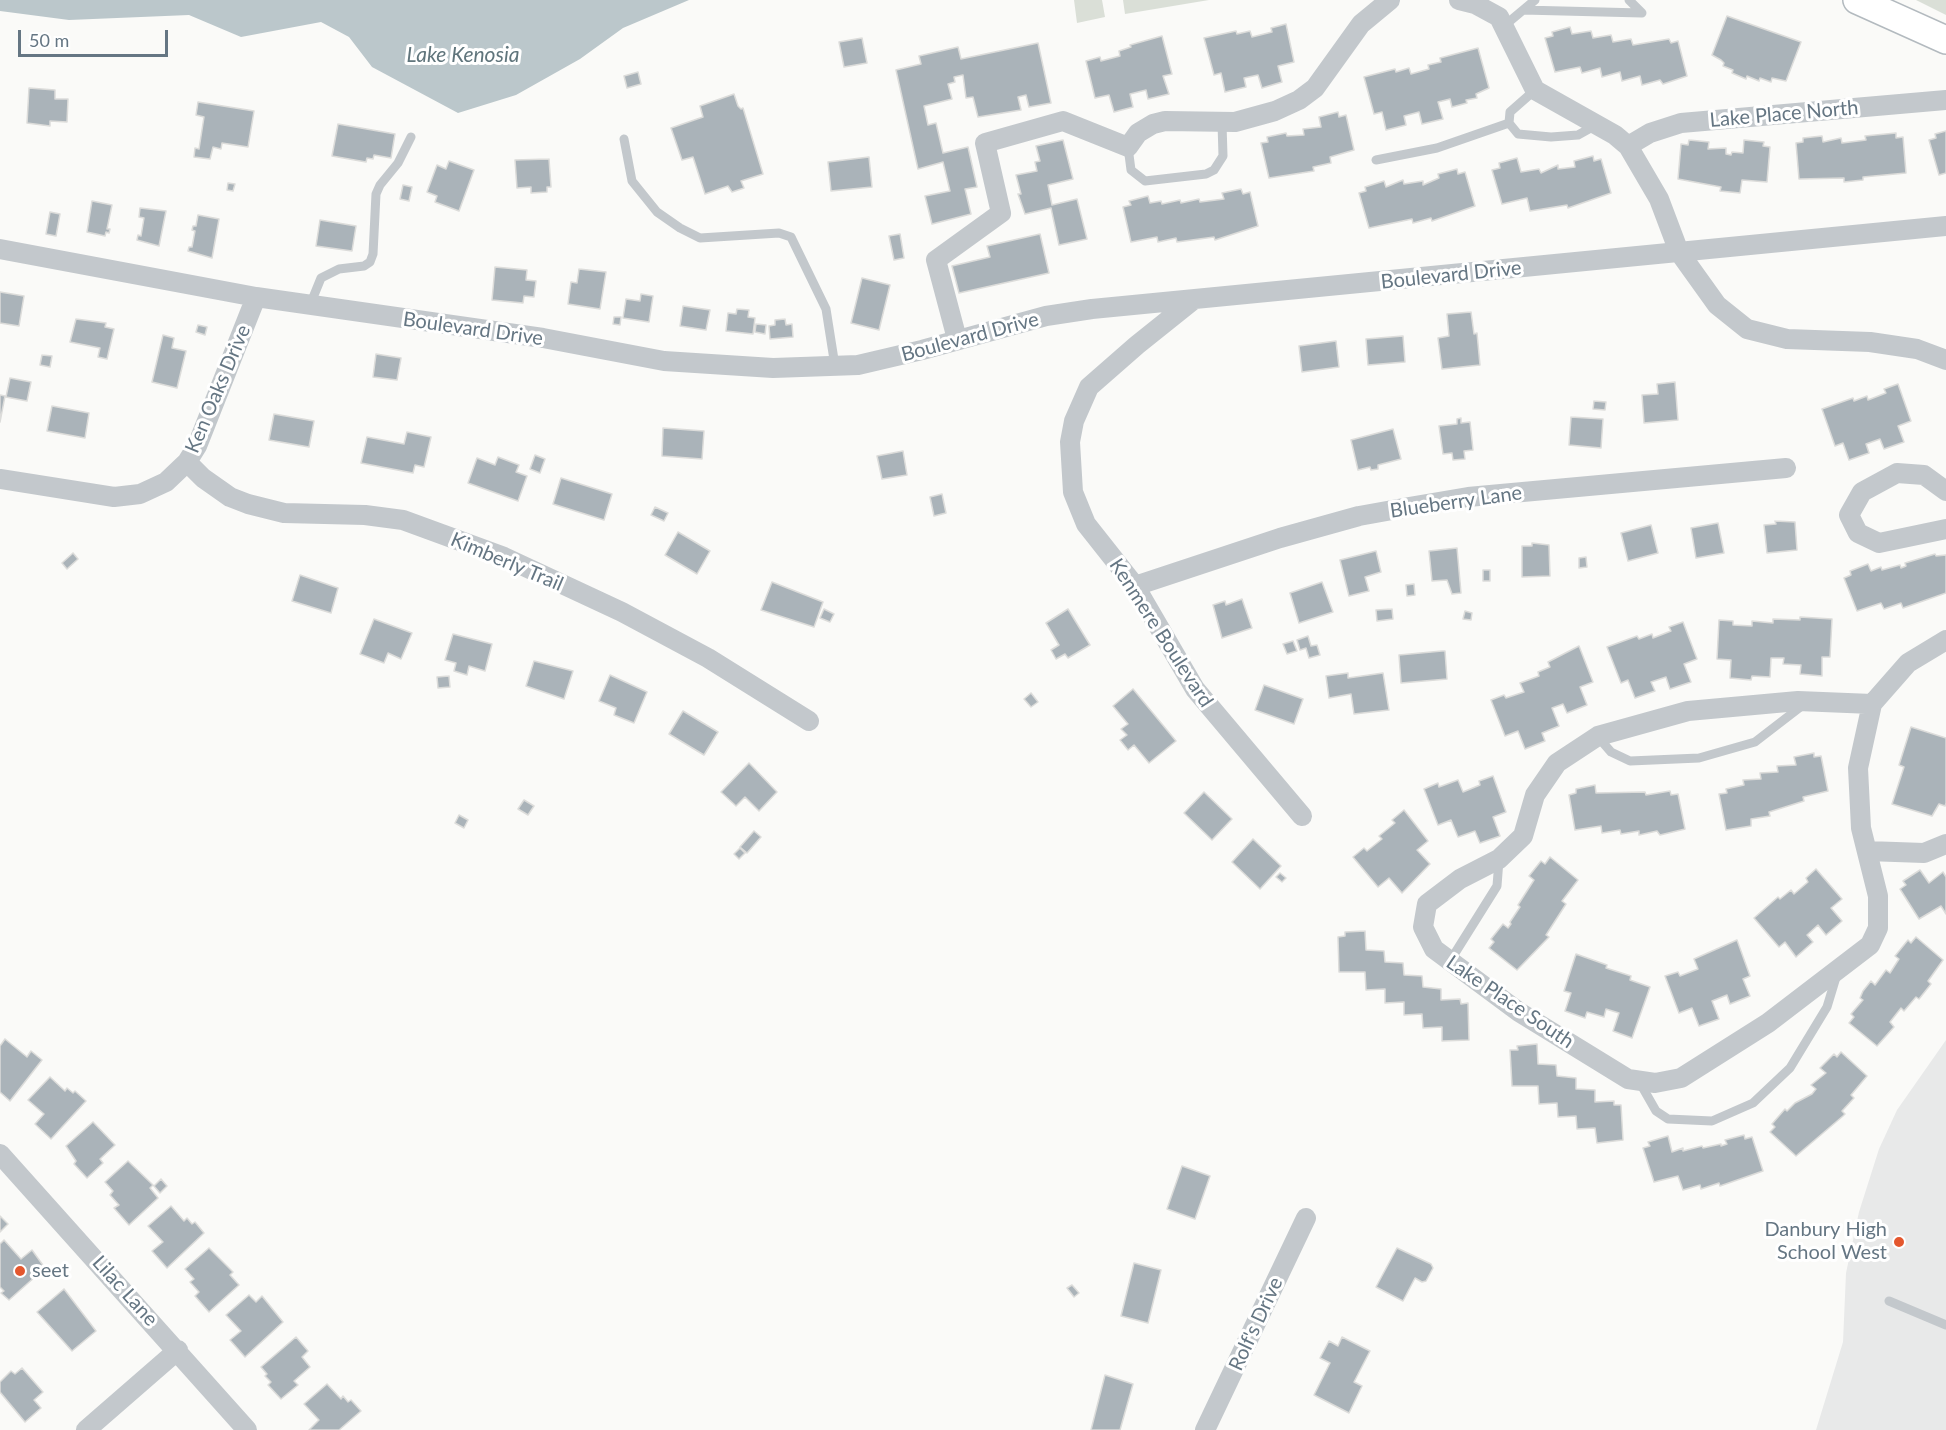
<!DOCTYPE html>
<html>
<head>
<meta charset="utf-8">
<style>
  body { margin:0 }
  #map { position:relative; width:1946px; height:1430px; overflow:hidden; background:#fafaf8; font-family:Lato,sans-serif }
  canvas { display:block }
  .scale { position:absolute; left:18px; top:30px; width:150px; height:27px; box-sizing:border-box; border:3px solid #657683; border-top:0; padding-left:8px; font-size:18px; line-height:21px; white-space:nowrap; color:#657683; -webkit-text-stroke:4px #fff; paint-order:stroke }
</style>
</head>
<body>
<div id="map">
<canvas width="1946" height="1430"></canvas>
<div class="scale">50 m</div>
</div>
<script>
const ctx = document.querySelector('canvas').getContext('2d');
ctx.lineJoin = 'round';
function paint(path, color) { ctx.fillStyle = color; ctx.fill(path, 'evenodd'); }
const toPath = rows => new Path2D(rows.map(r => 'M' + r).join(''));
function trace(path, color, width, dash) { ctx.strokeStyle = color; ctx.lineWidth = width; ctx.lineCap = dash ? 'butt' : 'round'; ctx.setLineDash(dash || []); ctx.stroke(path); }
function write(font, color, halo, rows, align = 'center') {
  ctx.font = font + ' Lato,sans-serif'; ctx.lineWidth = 6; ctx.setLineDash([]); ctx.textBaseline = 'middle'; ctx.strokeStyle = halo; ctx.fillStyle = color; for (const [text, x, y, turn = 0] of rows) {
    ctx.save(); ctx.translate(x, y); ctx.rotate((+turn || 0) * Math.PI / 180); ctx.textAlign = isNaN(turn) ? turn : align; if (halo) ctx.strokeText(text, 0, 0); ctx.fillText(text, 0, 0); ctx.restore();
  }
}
paint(toPath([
  [1946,1040,1946,1430,1816,1430,1843,1342,1846,1273,1859,1212,1879,1149,1897,1110]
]), '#e8e9e9');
paint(toPath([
  [1074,0,1102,0,1105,17,1077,23],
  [1123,0,1209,0,1125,14],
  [1916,0,1946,0,1946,15]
]), '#dadfd7');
paint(toPath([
  [0,0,689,0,623,28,580,59,516,95,458,113,372,67,349,37,321,22,241,37,189,15,69,20,0,11]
]), '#bbc7cb');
const building = toPath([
  [1727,16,1801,42,1786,81,1772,78,1771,82,1760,78,1759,81,1747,76,1746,79,1732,73,1733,70,1723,66,1724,63,1721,60,1712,55,1727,16],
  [1286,24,1294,62,1278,66,1282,82,1262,88,1258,75,1244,78,1246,87,1225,92,1221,73,1214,75,1204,38,1236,31,1237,34,1250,31,1252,37,1272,32,1271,28,1286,24],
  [1570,27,1572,34,1591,31,1593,38,1611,35,1613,42,1631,39,1633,45,1669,39,1671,43,1678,41,1687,76,1663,84,1660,80,1642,85,1640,76,1622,81,1620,72,1602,77,1600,68,1582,73,1580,67,1555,72,1545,38,1553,36,1552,32,1570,27],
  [1162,36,1172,74,1163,76,1169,94,1148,99,1146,90,1130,94,1133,107,1114,112,1109,95,1095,98,1086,61,1100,57,1101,61,1120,56,1119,51,1131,47,1130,45,1162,36],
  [862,38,867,63,844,67,839,42,862,38],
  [1038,43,1051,103,1029,107,1026,95,1018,97,1021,110,978,117,973,97,966,98,963,75,954,77,955,82,948,84,952,99,924,106,928,125,936,123,943,153,968,147,977,187,965,189,971,214,932,224,925,196,950,191,943,162,918,169,896,70,921,64,919,56,958,47,961,59,1038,43],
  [1478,48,1489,88,1476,94,1477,98,1466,100,1467,103,1452,107,1450,99,1438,102,1443,119,1422,124,1419,112,1404,116,1406,125,1386,130,1382,112,1374,114,1364,77,1395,69,1396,72,1409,68,1411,74,1429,69,1428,65,1441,62,1440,58,1478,48],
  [638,72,641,84,627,88,624,76,638,72],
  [29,88,55,90,55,99,68,99,67,122,50,121,50,126,27,123,29,88],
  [734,94,738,106,741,109,743,108,763,174,741,181,744,188,732,192,728,186,705,194,693,157,682,160,671,128,703,117,700,106,734,94],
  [198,102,254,111,248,147,222,143,221,149,213,147,210,159,194,157,195,148,199,149,204,117,196,115,198,102],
  [1338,112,1339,117,1346,115,1354,150,1330,157,1331,163,1313,167,1314,171,1269,178,1261,143,1268,142,1267,137,1286,133,1287,136,1304,135,1303,129,1321,127,1319,117,1338,112],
  [338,124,395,134,391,158,374,155,373,159,367,158,366,162,332,156,338,124],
  [1946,131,1946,173,1939,175,1929,140,1936,138,1935,134,1946,131],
  [1896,133,1896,138,1903,137,1906,173,1863,177,1863,180,1844,182,1844,178,1799,179,1796,143,1803,142,1803,138,1822,136,1823,142,1841,138,1842,143,1866,140,1865,136,1896,133],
  [1063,140,1073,179,1048,185,1052,205,1077,199,1087,239,1059,245,1051,208,1025,214,1018,194,1021,194,1016,175,1037,171,1035,162,1040,161,1036,146,1063,140],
  [1689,140,1709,142,1708,149,1726,148,1726,154,1731,155,1732,152,1743,153,1744,140,1764,142,1763,146,1770,147,1767,182,1742,180,1740,193,1720,191,1721,187,1678,179,1681,144,1688,145,1689,140],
  [1593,156,1594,161,1601,159,1611,193,1568,208,1567,205,1530,211,1527,198,1502,204,1492,170,1500,168,1499,163,1517,158,1521,172,1539,169,1541,173,1558,165,1558,169,1575,167,1574,161,1593,156],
  [869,157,872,187,831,191,828,162,869,157],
  [549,159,551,187,547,187,547,192,531,193,531,187,517,188,515,160,549,159],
  [449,161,474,170,459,211,435,202,437,196,427,192,437,165,446,169,449,161],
  [1457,169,1458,174,1465,172,1475,206,1432,221,1431,218,1413,223,1412,219,1369,228,1359,193,1366,191,1365,187,1384,181,1386,187,1403,180,1404,184,1423,181,1423,185,1439,178,1438,174,1457,169],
  [228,183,235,184,233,191,227,190,228,183],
  [403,185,412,187,409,201,400,199,403,185],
  [1241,189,1243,194,1250,192,1258,226,1215,240,1214,237,1177,242,1176,238,1158,242,1157,237,1131,242,1123,207,1131,205,1129,201,1148,196,1150,203,1161,201,1162,204,1180,200,1181,203,1199,199,1200,202,1224,199,1222,193,1241,189],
  [92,201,112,205,107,229,110,229,109,233,106,232,105,236,87,232,92,201],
  [140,208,166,211,159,246,137,240,138,235,141,236,144,218,139,217,140,208],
  [50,212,60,214,56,236,46,234,50,212],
  [198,215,219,219,212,258,188,251,189,247,192,247,195,231,192,230,193,226,196,226,198,215],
  [320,220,356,226,352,251,316,246,320,220],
  [900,234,904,258,894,260,889,236,900,234],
  [1040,234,1049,273,959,293,952,266,990,257,987,246,1040,234],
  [495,267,527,270,526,280,536,281,534,297,524,296,523,303,492,300,495,267],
  [579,269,606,272,600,309,568,304,571,282,577,283,579,269],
  [862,278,890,285,879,330,851,323,862,278],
  [0,292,24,296,19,326,0,323,0,292],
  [641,294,653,296,649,322,623,318,626,299,640,301,641,294],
  [683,306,710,310,706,330,680,326,683,306],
  [737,309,749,310,748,317,755,318,753,334,726,331,728,313,736,314,737,309],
  [1471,312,1474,334,1477,333,1480,365,1442,369,1438,338,1449,336,1447,314,1471,312],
  [614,317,621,317,620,325,613,324,614,317],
  [76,319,106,323,105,327,114,329,107,359,98,357,100,348,70,342,76,319],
  [785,319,786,325,792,324,793,337,770,339,769,326,775,325,775,320,785,319],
  [756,324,766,325,765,334,755,332,756,324],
  [198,325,207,327,205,335,196,332,198,325],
  [163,335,174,338,172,348,186,351,177,388,152,382,163,335],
  [1403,336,1405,362,1368,365,1366,339,1403,336],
  [1336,341,1339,367,1302,372,1299,346,1336,341],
  [376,354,401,358,397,380,373,377,376,354],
  [42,355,52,356,50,367,40,365,42,355],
  [10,378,31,382,27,401,6,397,10,378],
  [1675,382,1678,420,1644,423,1642,395,1658,394,1657,384,1675,382],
  [1898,384,1911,421,1898,426,1904,442,1884,449,1880,439,1866,444,1869,453,1849,460,1843,443,1835,446,1822,409,1853,398,1854,401,1867,396,1868,400,1886,393,1884,389,1898,384],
  [0,395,5,396,0,422,0,395],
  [1594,401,1606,402,1605,410,1593,409,1594,401],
  [52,406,89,413,85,438,47,431,52,406],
  [274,414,314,421,309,447,269,440,274,414],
  [1571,417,1603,419,1601,448,1569,445,1571,417],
  [1461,418,1461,423,1470,422,1473,450,1464,451,1465,459,1453,460,1452,453,1443,454,1439,426,1457,424,1457,419,1461,418],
  [663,428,704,431,702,459,662,456,663,428],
  [1393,429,1401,459,1378,465,1378,469,1371,470,1370,467,1358,470,1351,440,1393,429],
  [407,432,431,437,424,467,415,465,413,473,361,463,367,437,404,444,407,432],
  [903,451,907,475,882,479,877,456,903,451],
  [535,455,545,459,540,473,530,469,535,455],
  [498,457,519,465,516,472,527,476,518,501,468,483,477,458,495,465,498,457],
  [561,478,612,494,604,520,553,504,561,478],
  [942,494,946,513,934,516,930,497,942,494],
  [655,507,668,513,664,521,651,515,655,507],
  [1775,521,1795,522,1797,550,1767,553,1764,525,1776,524,1775,521],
  [1718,523,1724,553,1696,558,1691,528,1718,523],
  [1651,525,1658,553,1628,561,1621,533,1651,525],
  [678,532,710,551,697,574,665,555,678,532],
  [1532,543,1549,545,1550,576,1522,577,1522,546,1532,546,1532,543],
  [1457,548,1461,593,1452,594,1447,580,1432,581,1429,551,1457,548],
  [1376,551,1381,572,1365,577,1369,591,1349,596,1340,560,1376,551],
  [73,553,78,559,67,569,62,563,73,553],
  [1935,554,1936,556,1946,555,1946,593,1903,608,1901,603,1884,609,1881,603,1857,611,1844,578,1851,575,1850,571,1868,564,1871,571,1881,567,1882,570,1900,565,1901,568,1906,566,1905,563,1935,554],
  [1586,557,1587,567,1579,568,1579,558,1586,557],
  [1483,570,1490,570,1490,581,1483,581,1483,570],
  [300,575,338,588,331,613,292,601,300,575],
  [772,582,823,602,814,627,761,610,772,582],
  [1322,582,1333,612,1299,623,1290,593,1322,582],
  [1414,584,1415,595,1407,596,1406,585,1414,584],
  [1242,599,1252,628,1222,638,1213,605,1225,601,1226,605,1242,599],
  [824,609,834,614,830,622,820,618,824,609],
  [1068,609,1090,645,1068,658,1065,654,1056,659,1051,650,1059,645,1046,623,1068,609],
  [1392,609,1393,619,1377,621,1376,610,1392,609],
  [1465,611,1472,613,1471,620,1463,619,1465,611],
  [1800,617,1832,619,1830,657,1822,657,1822,676,1800,674,1801,665,1783,664,1784,658,1771,658,1770,677,1752,676,1751,680,1730,678,1731,660,1717,659,1719,620,1733,621,1733,625,1752,626,1752,621,1773,623,1773,619,1800,620,1800,617],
  [374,619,412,633,401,659,388,653,384,663,360,654,374,619],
  [1683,622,1697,659,1684,664,1691,682,1670,689,1666,677,1651,682,1655,691,1635,698,1628,680,1621,683,1607,647,1637,636,1639,639,1652,634,1653,638,1671,631,1669,627,1683,622],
  [453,634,492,644,485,671,469,666,467,675,454,671,456,663,445,660,453,634],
  [1308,636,1311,646,1317,645,1320,655,1309,658,1306,648,1300,650,1297,640,1308,636],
  [1293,641,1297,651,1287,654,1283,644,1293,641],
  [1579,646,1593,682,1580,687,1587,705,1567,713,1563,704,1552,708,1559,726,1542,733,1545,741,1525,749,1518,731,1505,736,1491,700,1504,695,1506,698,1524,692,1520,683,1539,676,1538,672,1550,667,1548,662,1579,646],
  [1442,651,1445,651,1447,679,1401,683,1399,655,1442,651],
  [534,661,573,671,564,699,526,686,534,661],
  [1348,673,1348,678,1383,673,1389,710,1354,714,1351,694,1329,698,1326,676,1348,673],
  [610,675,647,692,634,723,614,715,616,708,599,701,610,675],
  [449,676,450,687,438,688,437,677,449,676],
  [1264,685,1303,699,1294,724,1255,710,1264,685],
  [1133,689,1176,741,1149,763,1134,745,1128,750,1120,740,1127,735,1121,729,1128,724,1113,706,1133,689],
  [1031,693,1038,702,1031,707,1024,699,1031,693],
  [683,711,718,732,704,755,669,734,683,711],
  [1911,727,1946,738,1946,803,1945,806,1939,804,1932,816,1892,804,1904,767,1899,765,1911,727],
  [1814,753,1814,757,1821,756,1828,791,1803,797,1804,801,1769,812,1770,816,1751,819,1751,826,1726,830,1719,794,1727,793,1726,789,1744,785,1743,780,1761,779,1760,773,1778,772,1777,766,1796,765,1794,757,1814,753],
  [749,763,777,792,759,811,745,797,736,806,721,792,749,763],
  [1493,776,1506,812,1493,817,1500,836,1480,843,1475,831,1458,837,1451,820,1438,825,1424,789,1438,783,1439,787,1458,780,1463,792,1480,785,1479,781,1493,776],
  [1595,785,1596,793,1645,792,1646,795,1670,791,1671,795,1678,794,1685,829,1660,835,1657,831,1639,835,1639,831,1621,834,1620,830,1602,833,1601,826,1575,830,1569,795,1576,793,1576,789,1595,785],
  [1204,792,1232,819,1212,840,1184,813,1204,792],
  [524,800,534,806,528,815,518,809,524,800],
  [1404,810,1428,841,1417,850,1430,864,1402,893,1389,878,1378,887,1353,857,1364,848,1367,851,1382,839,1379,836,1395,823,1392,820,1404,810],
  [459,815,468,820,464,828,455,823,459,815],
  [754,831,761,837,747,853,740,847,754,831],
  [1253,839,1281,866,1260,889,1232,862,1253,839],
  [740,848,745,853,739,859,734,854,740,848],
  [1550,857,1578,880,1562,901,1566,904,1546,935,1549,937,1517,970,1489,948,1494,942,1491,939,1503,924,1508,928,1511,924,1510,922,1520,907,1518,905,1534,880,1529,876,1541,861,1545,864,1550,857],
  [1816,869,1842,899,1831,908,1842,921,1826,935,1818,925,1807,935,1813,942,1796,957,1785,942,1779,947,1754,918,1778,897,1780,899,1791,890,1794,894,1808,882,1806,878,1816,869],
  [1920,870,1929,883,1943,872,1946,877,1946,914,1941,906,1919,919,1900,889,1906,885,1903,881,1920,870],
  [1280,873,1286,878,1282,882,1276,877,1280,873],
  [1365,931,1366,950,1384,951,1385,962,1403,963,1404,975,1422,976,1423,987,1441,989,1441,1000,1460,999,1461,1004,1468,1003,1469,1040,1442,1041,1442,1027,1423,1028,1422,1014,1404,1015,1404,1002,1385,1003,1385,989,1366,990,1365,972,1339,972,1338,937,1345,936,1345,932,1365,931],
  [1916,937,1943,960,1928,981,1931,984,1919,999,1916,997,1904,1011,1901,1008,1890,1022,1894,1027,1877,1046,1849,1023,1854,1017,1851,1014,1863,1000,1860,998,1863,991,1871,981,1875,985,1886,970,1890,973,1899,959,1895,956,1908,940,1911,943,1916,937],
  [1737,940,1750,976,1743,979,1750,996,1730,1004,1727,995,1712,1001,1719,1019,1699,1026,1692,1008,1679,1013,1665,976,1678,972,1680,976,1698,969,1694,959,1737,940],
  [1576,954,1607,965,1606,968,1631,976,1630,980,1650,987,1632,1038,1613,1031,1619,1013,1606,1009,1604,1017,1587,1012,1585,1018,1565,1011,1571,993,1564,991,1576,954],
  [5,1039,27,1057,31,1051,42,1060,10,1101,0,1092,0,1046,5,1039],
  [1537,1044,1538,1064,1556,1065,1557,1076,1576,1078,1576,1089,1595,1090,1595,1102,1614,1101,1614,1105,1621,1105,1623,1140,1597,1143,1595,1128,1577,1129,1576,1116,1558,1117,1557,1103,1539,1104,1538,1086,1512,1086,1510,1050,1518,1050,1517,1046,1537,1044],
  [1841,1052,1867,1076,1851,1095,1854,1098,1842,1111,1845,1114,1843,1116,1796,1156,1770,1132,1775,1127,1772,1124,1785,1109,1787,1111,1795,1103,1812,1094,1816,1089,1811,1085,1826,1073,1820,1068,1834,1054,1837,1057,1841,1052],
  [50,1077,65,1091,67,1088,73,1093,75,1091,86,1101,51,1139,35,1124,44,1114,28,1100,50,1077],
  [93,1122,115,1145,100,1159,103,1163,87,1178,74,1164,76,1161,66,1146,93,1122],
  [1744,1135,1745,1139,1752,1137,1763,1171,1720,1186,1719,1183,1701,1189,1700,1185,1683,1190,1678,1176,1654,1182,1643,1148,1650,1146,1648,1142,1668,1136,1672,1152,1683,1148,1683,1151,1702,1146,1703,1148,1721,1144,1721,1146,1727,1144,1725,1140,1744,1135],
  [128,1161,153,1185,150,1188,158,1198,129,1225,114,1208,119,1205,110,1195,113,1191,105,1182,128,1161],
  [1182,1166,1210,1176,1195,1219,1167,1209,1182,1166],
  [161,1179,167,1186,160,1193,154,1186,161,1179],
  [171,1206,184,1221,187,1218,192,1224,195,1222,204,1233,167,1268,152,1251,163,1242,148,1226,171,1206],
  [0,1216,8,1224,0,1232,0,1216],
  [4,1240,21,1259,32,1250,45,1268,9,1300,1,1293,4,1291,0,1287,0,1244,4,1240],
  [209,1248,233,1272,230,1275,239,1285,209,1312,195,1296,199,1292,190,1282,194,1279,185,1269,209,1248],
  [1397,1248,1431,1264,1433,1268,1426,1281,1422,1282,1415,1278,1403,1301,1376,1287,1397,1248],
  [1134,1263,1161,1270,1148,1323,1121,1316,1134,1263],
  [1072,1285,1079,1293,1074,1297,1067,1288,1072,1285],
  [64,1289,96,1331,72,1351,37,1312,64,1289],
  [249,1295,256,1302,262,1296,283,1322,245,1357,230,1340,241,1331,226,1315,249,1295],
  [296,1337,308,1351,302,1357,310,1367,294,1381,298,1385,281,1399,268,1385,271,1382,265,1376,267,1374,261,1367,296,1337],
  [1342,1337,1370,1351,1354,1382,1362,1386,1349,1413,1314,1395,1330,1363,1320,1358,1329,1341,1338,1346,1342,1337],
  [22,1368,43,1392,34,1400,41,1408,25,1422,0,1392,0,1382,11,1371,15,1374,22,1368],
  [1105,1375,1133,1384,1120,1430,1091,1430,1105,1375],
  [327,1384,341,1399,343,1396,348,1402,351,1400,361,1411,339,1430,309,1430,319,1420,304,1404,327,1384]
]);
paint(building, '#aab3b9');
trace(building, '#dcdcda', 1.5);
const secondary = toPath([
  [1857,0,1946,40]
]);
trace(secondary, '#b3babf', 30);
trace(toPath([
  [1523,10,1642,13,1629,0],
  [1504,26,1535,0],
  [1535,90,1510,112,1509,123,1518,134,1551,137,1578,135,1596,125],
  [624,139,632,181,657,212,680,228,700,238,779,233,791,237,826,309,835,366],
  [1128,147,1131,170,1145,181,1206,174,1214,170,1223,156,1222,123],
  [1376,160,1437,148,1509,123],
  [310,305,321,278,339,269,364,266,370,262,373,254,376,194,380,185,398,163,411,137],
  [1598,737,1611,752,1630,761,1699,758,1755,742,1803,705],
  [1450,961,1497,886,1499,860],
  [1640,1083,1656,1111,1668,1119,1712,1121,1753,1103,1790,1068,1827,1007,1837,974],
  [1889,1301,1946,1325]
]), '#c3c8cc', 9);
trace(toPath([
  [1459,0,1475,4,1499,17,1535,90,1615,135,1628,146,1659,199,1679,252,1717,305,1747,329,1787,339,1870,342,1917,349,1946,360],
  [1628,146,1650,133,1681,123,1946,100],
  [0,249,256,297,543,338,664,361,773,368,858,365,922,350,1046,316,1092,309,1946,226],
  [1192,301,1137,345,1089,387,1074,421,1070,442,1073,492,1086,524,1135,586,1195,689,1302,816],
  [957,339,936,260,1001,213,985,143,1063,121,1128,147,1138,133,1153,124,1165,121,1235,122,1275,111,1299,100,1315,88,1361,24,1390,0],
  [187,462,203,478,230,497,248,504,284,513,365,515,403,520,504,557,622,612,708,658,809,721],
  [0,479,114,497,140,494,166,482,187,462,197,446,256,297],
  [1946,491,1924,475,1897,473,1862,492,1849,515,1858,533,1879,543,1946,529],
  [1135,586,1280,538,1359,516,1409,507,1468,497,1786,468],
  [1872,704,1798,701,1688,711,1598,736,1557,763,1535,795,1523,836,1499,859,1460,879,1427,904,1423,927,1434,949,1519,1012,1628,1079,1655,1083,1681,1078,1768,1023,1870,945,1878,928,1878,896,1861,828,1858,768,1872,704,1908,663,1946,640],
  [1867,851,1924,853,1946,844],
  [0,1154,247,1430],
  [86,1430,178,1350],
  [1205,1430,1306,1218]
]), '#c3c8cc', 20);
trace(secondary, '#fff', 27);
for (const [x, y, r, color] of [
  [1899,1242,6,"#e4572e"],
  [20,1271,6,"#e4572e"]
]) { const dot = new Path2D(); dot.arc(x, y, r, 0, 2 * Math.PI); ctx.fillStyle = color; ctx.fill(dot); trace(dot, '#fff', 2); }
write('20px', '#657683', '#fff', [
  ["Lake Place North",1784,114,-5],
  ["Boulevard Drive",1451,275,-6],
  ["Boulevard Drive",473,329,8],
  ["Boulevard Drive",970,337,-15],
  ["Ken Oaks Drive",218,389,-67],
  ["Blueberry Lane",1456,502,-8],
  ["Kimberly Trail",507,562,23],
  ["Kenmere Boulevard",1161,633,57],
  ["Lake Place South",1510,1002,34],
  ["Lilac Lane",125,1291,48],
  ["Rolf's Drive",1256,1324,-65]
]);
write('20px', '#657683', '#fff', [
  ["Danbury High",1887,1230],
  ["School West",1887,1253],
  ["seet",32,1271,"left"]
], 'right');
write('italic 21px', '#60757c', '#fff', [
  ["Lake Kenosia",463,55]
]);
</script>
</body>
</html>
